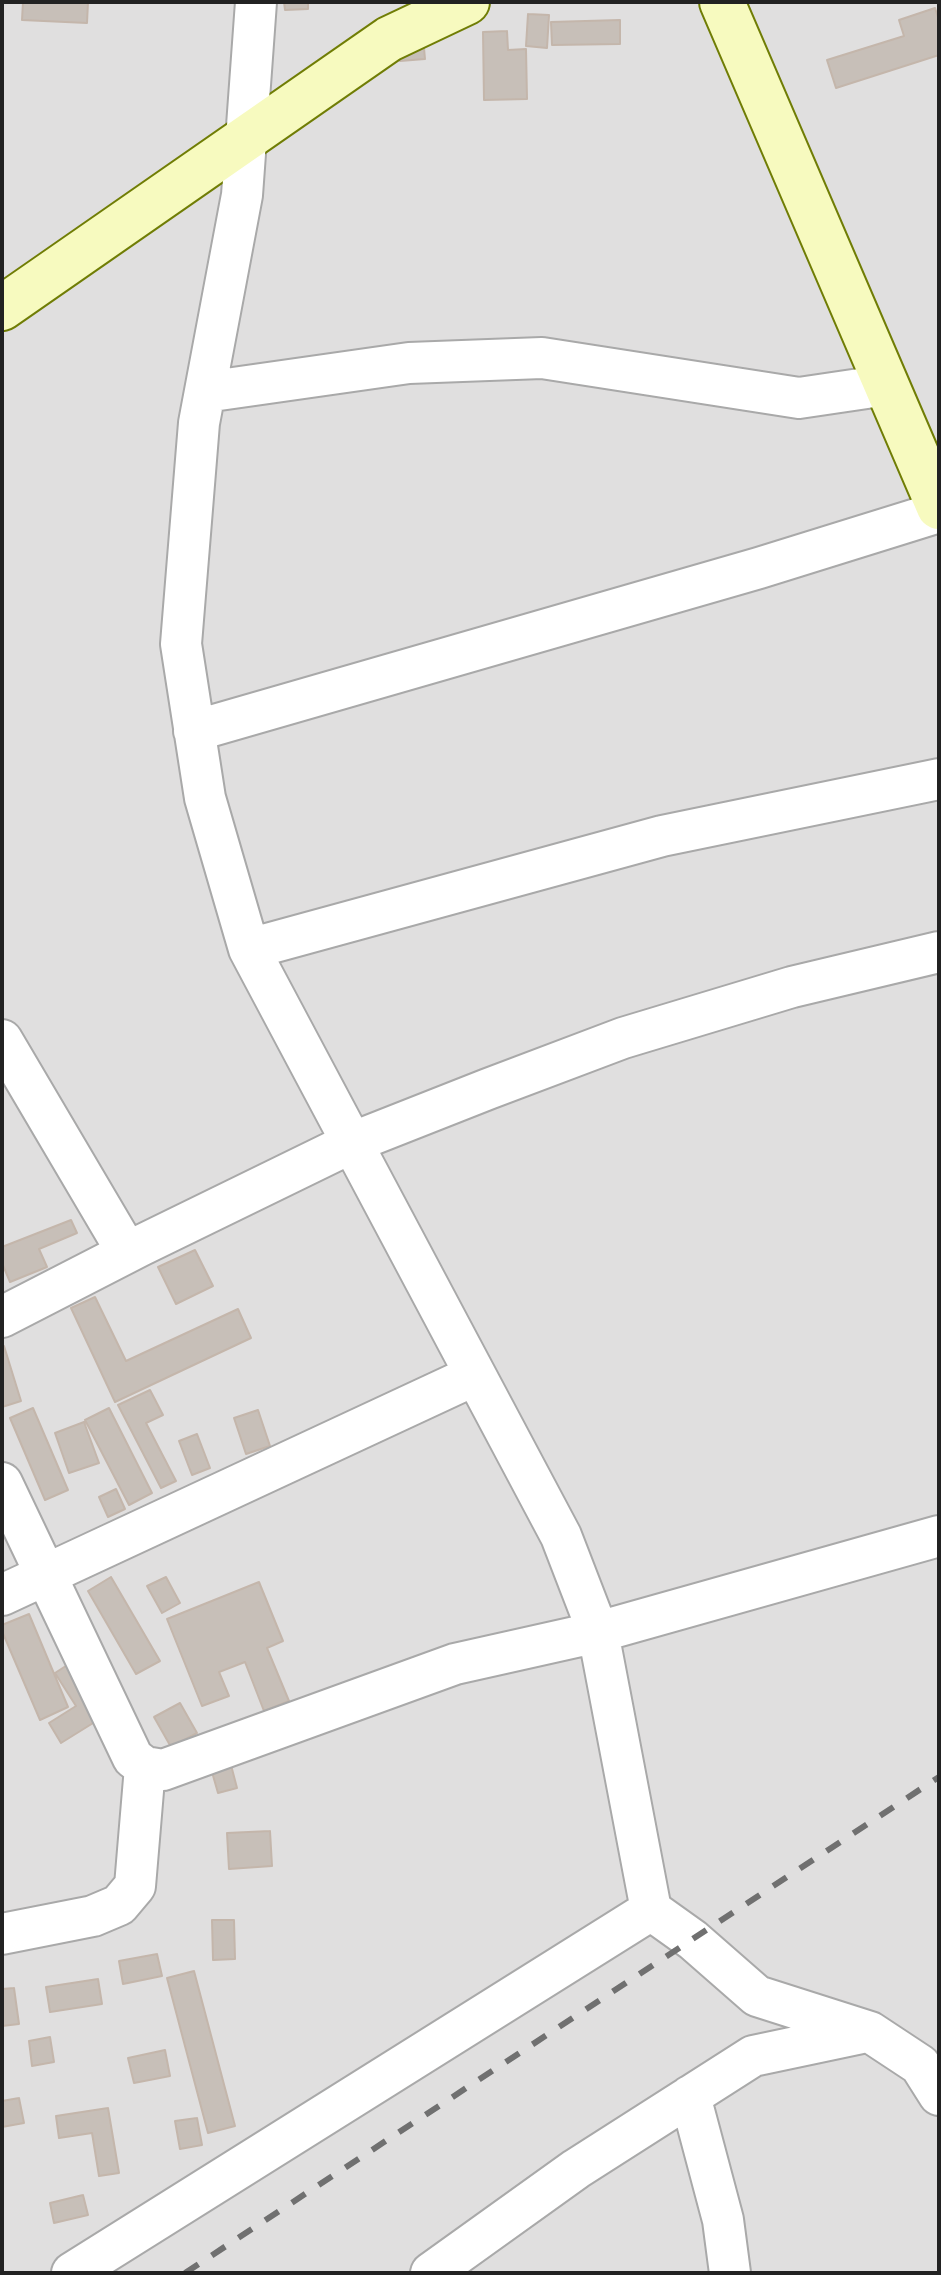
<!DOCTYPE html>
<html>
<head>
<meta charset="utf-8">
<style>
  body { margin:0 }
  #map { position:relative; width:941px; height:2275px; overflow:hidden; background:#f2efe9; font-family:Raleway,sans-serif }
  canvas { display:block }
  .frame { position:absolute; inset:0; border:4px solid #222; pointer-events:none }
</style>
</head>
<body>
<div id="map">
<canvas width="941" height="2275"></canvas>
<div class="frame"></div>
</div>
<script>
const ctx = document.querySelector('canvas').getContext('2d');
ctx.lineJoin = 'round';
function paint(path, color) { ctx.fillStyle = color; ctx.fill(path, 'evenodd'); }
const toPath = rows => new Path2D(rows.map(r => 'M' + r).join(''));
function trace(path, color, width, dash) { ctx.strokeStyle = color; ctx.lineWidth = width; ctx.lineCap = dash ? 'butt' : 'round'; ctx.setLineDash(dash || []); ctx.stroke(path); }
paint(toPath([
  [2,2,939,2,939,2273,2,2273]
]), '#e0dfdf');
const building = toPath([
  [23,2,88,2,87,23,22,20,23,2],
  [284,2,308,2,308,9,285,10,284,2],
  [935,8,939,20,939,55,836,88,827,60,904,36,899,20,935,8],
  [528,14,549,15,547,48,526,46,528,14],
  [620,20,620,44,552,45,551,22,620,20],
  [507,31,508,50,526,49,527,99,484,100,483,32,507,31],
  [423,37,425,59,400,61,398,39,423,37],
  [71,1220,77,1233,39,1249,47,1267,10,1282,2,1263,2,1247,71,1220],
  [195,1250,213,1286,176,1304,158,1267,195,1250],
  [95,1297,126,1361,238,1309,251,1338,115,1402,71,1308,95,1297],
  [4,1346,21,1401,2,1407,2,1347,4,1346],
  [150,1390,163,1415,146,1423,176,1481,161,1488,118,1405,150,1390],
  [33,1408,68,1490,45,1500,10,1418,33,1408],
  [109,1408,152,1493,129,1505,85,1420,109,1408],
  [258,1410,270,1446,246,1454,234,1418,258,1410],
  [84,1422,99,1463,69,1473,55,1433,84,1422],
  [197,1434,210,1468,192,1475,179,1441,197,1434],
  [116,1489,125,1509,108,1517,99,1497,116,1489],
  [111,1577,160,1661,136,1674,88,1591,111,1577],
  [166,1577,180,1603,162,1613,147,1586,166,1577],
  [259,1582,283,1641,267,1648,289,1701,264,1711,245,1662,219,1672,229,1696,202,1706,167,1619,259,1582],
  [29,1614,68,1707,40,1720,2,1631,2,1625,29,1614],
  [72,1662,106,1715,61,1743,49,1723,76,1706,55,1673,72,1662],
  [180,1703,197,1733,171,1747,154,1717,180,1703],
  [226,1746,237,1788,218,1793,206,1751,226,1746],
  [270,1831,272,1866,229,1869,227,1833,270,1831],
  [212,1920,234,1920,235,1959,213,1960,212,1920],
  [157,1954,162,1976,123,1984,119,1961,157,1954],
  [194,1971,235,2126,208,2133,167,1978,194,1971],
  [98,1979,102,2004,50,2012,46,1987,98,1979],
  [14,1988,19,2024,2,2026,2,1989,14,1988],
  [50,2037,54,2062,32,2066,29,2041,50,2037],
  [165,2050,170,2076,134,2083,128,2058,165,2050],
  [19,2098,24,2123,2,2127,2,2101,19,2098],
  [108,2108,119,2173,99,2176,92,2133,59,2138,56,2116,108,2108],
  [197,2118,202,2145,180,2149,175,2121,197,2118],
  [83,2195,88,2215,54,2223,50,2203,83,2195]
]);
paint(building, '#c7bfb8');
trace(building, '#c4b6ab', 2);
const street = toPath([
  [256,2,242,195,199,423,181,644,205,798,249,949,561,1536,598,1632,651,1910,693,1940,757,1996,870,2032,920,2065,939,2095],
  [205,392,409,363,542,358,799,398,887,385],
  [194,731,759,568,939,512],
  [249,949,662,836,939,779],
  [2,1040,127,1252],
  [2,1317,140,1246,351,1143,488,1089,623,1038,792,987,939,952],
  [2,1483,133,1758,145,1767,163,1770,455,1664,598,1632,939,1536],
  [2,1595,475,1375],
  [2,1934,93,1916,119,1905,135,1886,145,1767],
  [690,2096,723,2220,730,2273],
  [72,2273,651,1910],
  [431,2273,576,2169,753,2056,862,2033]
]);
const secondary = toPath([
  [722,2,939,507],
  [2,308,389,39,467,2]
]);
trace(street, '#a9a9a9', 44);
trace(secondary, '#707d05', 48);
trace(street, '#fff', 40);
trace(secondary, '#f7fabf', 44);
trace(toPath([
  [185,2273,939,1777]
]), '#707070', 6, [16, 16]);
</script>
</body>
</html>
